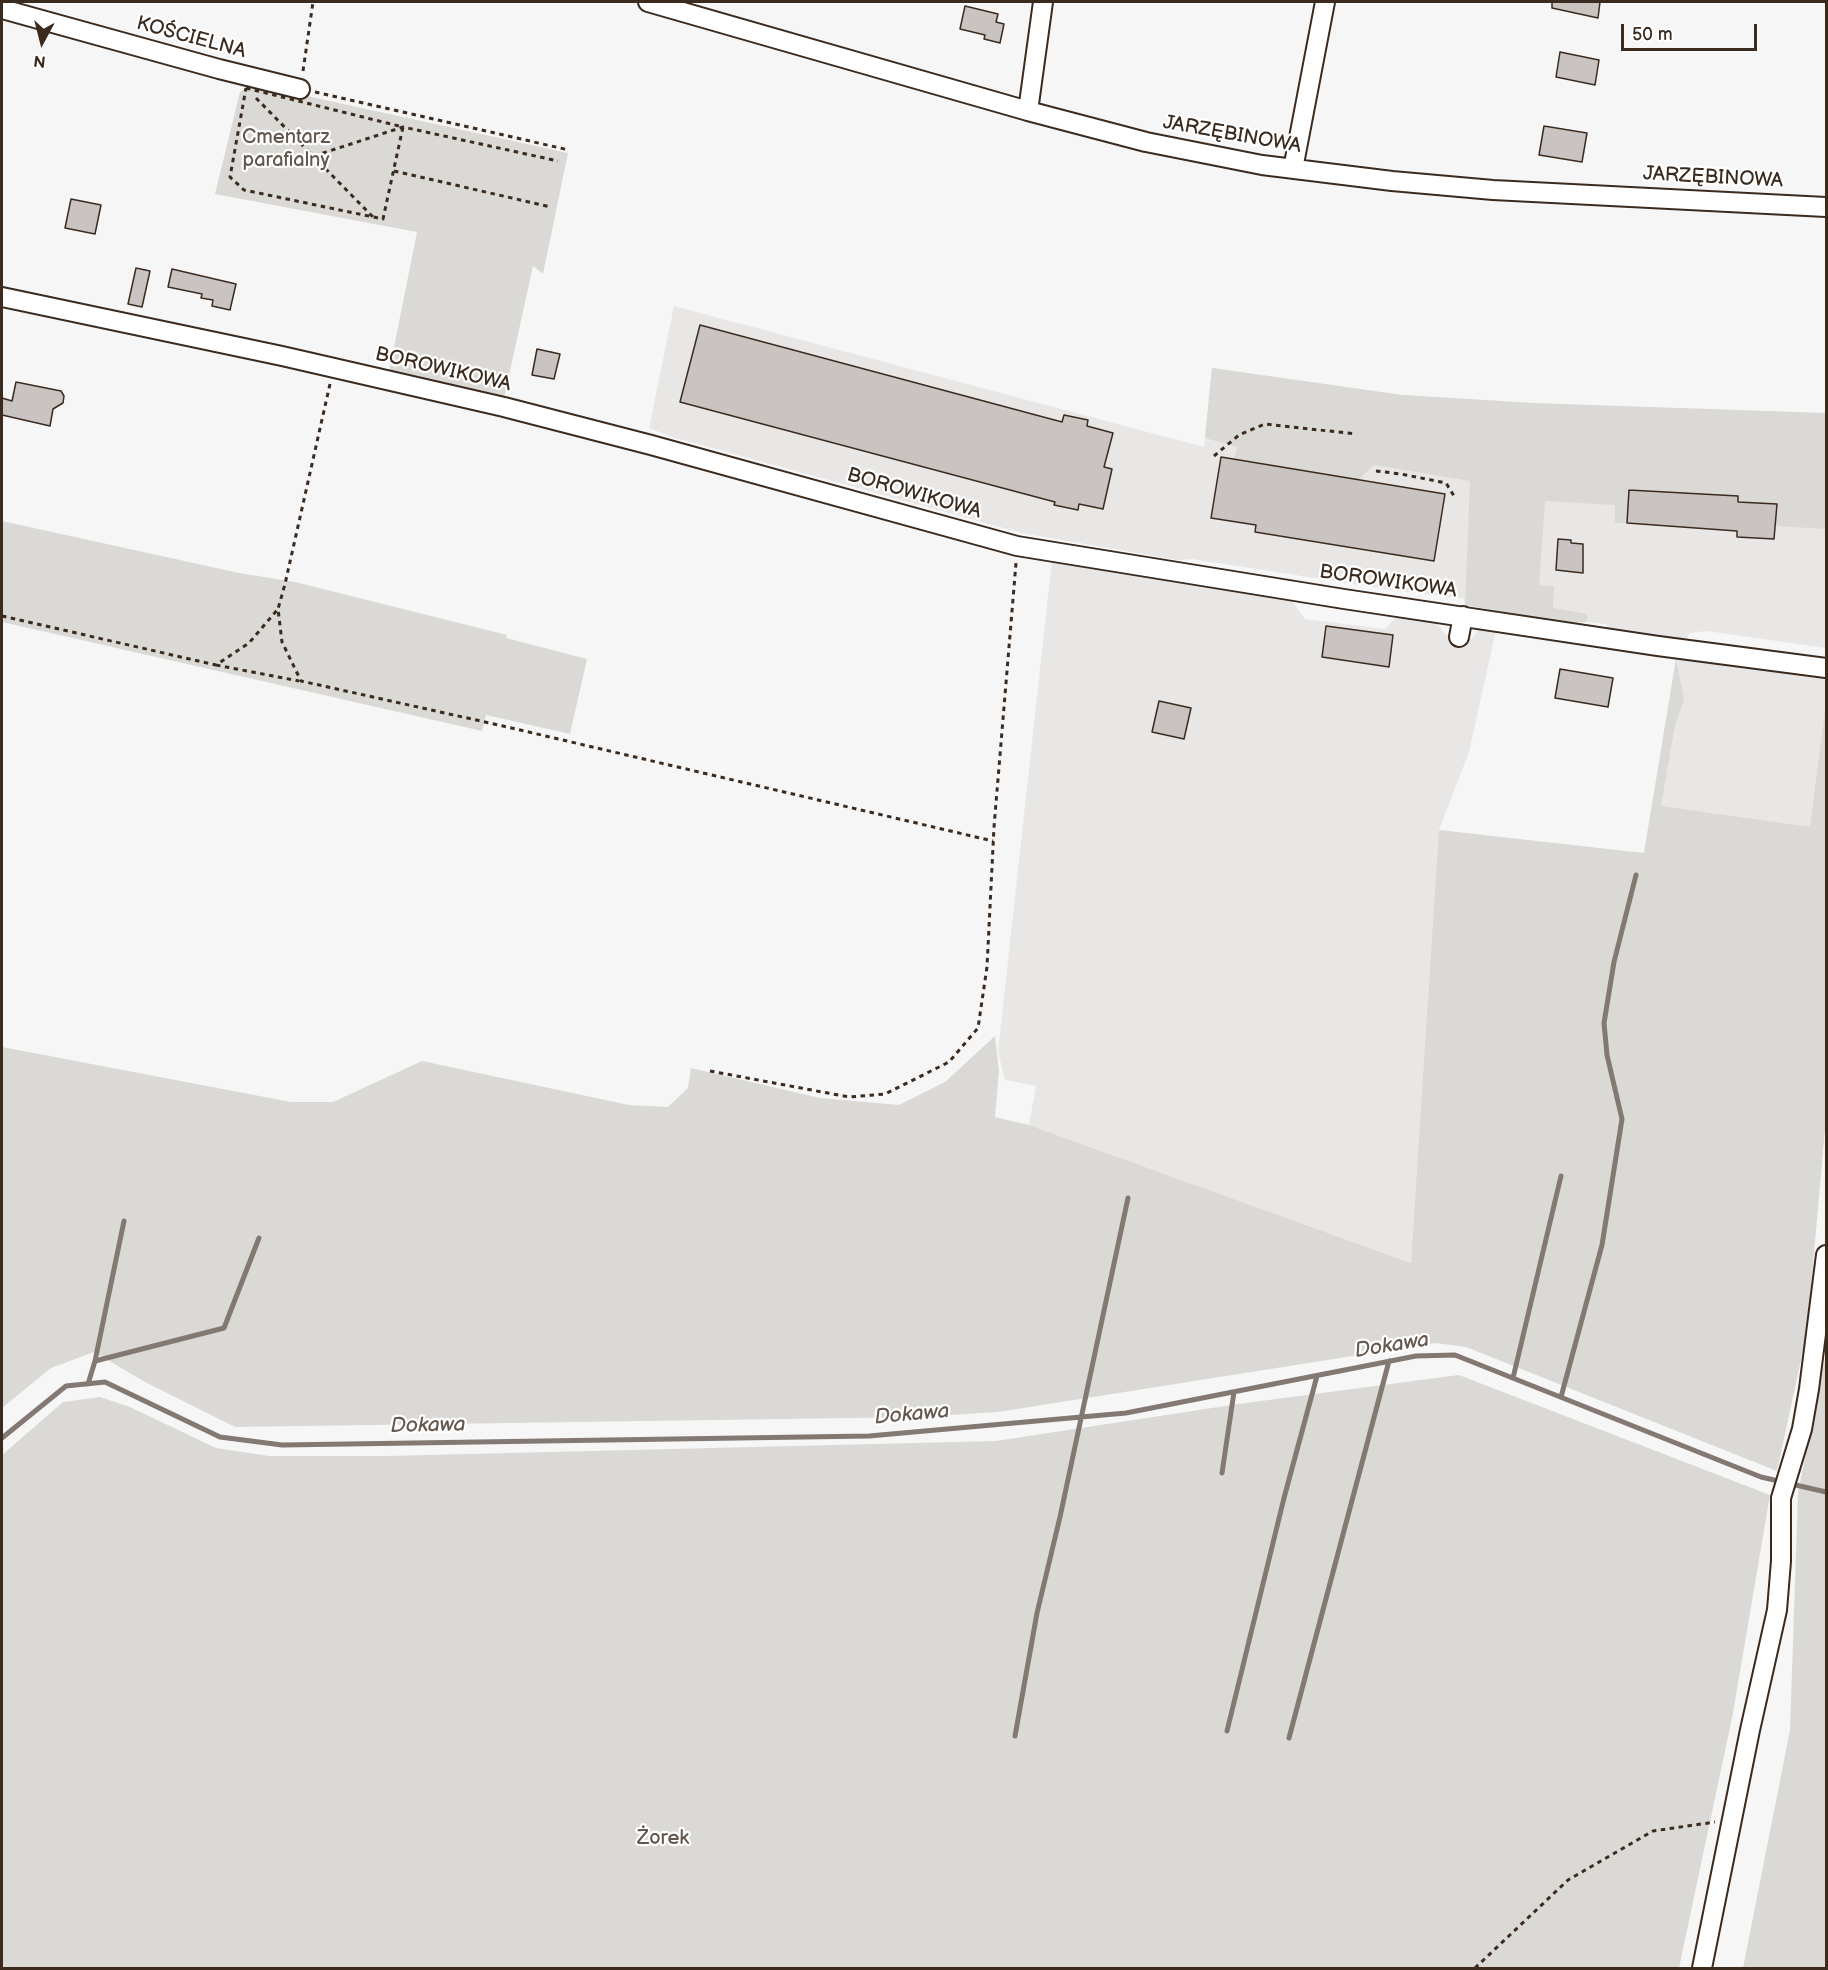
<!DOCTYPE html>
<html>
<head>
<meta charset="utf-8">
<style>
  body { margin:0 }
  #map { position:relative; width:1828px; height:1970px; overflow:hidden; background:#f7f6f6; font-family:"Balsamiq Sans",sans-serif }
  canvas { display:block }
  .frame { position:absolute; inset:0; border:3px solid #3b2a1e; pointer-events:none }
  .north { position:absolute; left:12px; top:12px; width:60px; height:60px; -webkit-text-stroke:4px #fff; paint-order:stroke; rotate:187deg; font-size:16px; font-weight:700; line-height:24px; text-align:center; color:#3b2a1e }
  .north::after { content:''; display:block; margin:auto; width:21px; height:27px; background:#3b2a1e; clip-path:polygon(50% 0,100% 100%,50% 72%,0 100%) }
  .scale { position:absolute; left:1621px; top:24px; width:136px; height:27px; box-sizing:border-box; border:3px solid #3b2a1e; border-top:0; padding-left:8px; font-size:18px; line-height:21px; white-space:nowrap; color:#3b2a1e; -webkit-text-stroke:4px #fff; paint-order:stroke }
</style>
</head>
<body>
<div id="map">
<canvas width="1828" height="1970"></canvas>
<div class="frame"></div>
<div class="north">N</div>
<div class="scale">50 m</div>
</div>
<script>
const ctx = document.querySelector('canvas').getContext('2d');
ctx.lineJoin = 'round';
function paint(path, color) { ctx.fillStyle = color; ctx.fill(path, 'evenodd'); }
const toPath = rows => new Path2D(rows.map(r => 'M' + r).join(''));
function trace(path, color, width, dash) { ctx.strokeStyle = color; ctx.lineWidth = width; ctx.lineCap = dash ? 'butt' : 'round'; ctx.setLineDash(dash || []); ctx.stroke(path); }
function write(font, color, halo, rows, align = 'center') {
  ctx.font = font + ' "Balsamiq Sans",sans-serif'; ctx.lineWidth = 4.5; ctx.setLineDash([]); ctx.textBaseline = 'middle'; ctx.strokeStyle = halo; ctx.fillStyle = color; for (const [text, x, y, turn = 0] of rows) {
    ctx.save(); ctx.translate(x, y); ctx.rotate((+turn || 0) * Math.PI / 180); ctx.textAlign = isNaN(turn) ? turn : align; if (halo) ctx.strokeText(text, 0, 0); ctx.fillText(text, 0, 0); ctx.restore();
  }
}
paint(toPath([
  [674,306,1204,447,1212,368,1402,395,1534,403,1826,498,1826,648,1707,631,1689,633,1687,640,1610,629,1606,624,1587,622,1569,623,1465,605,1464,599,1385,589,1192,559,1177,560,1022,533,672,437,649,428],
  [1052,560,1287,595,1305,619,1385,629,1399,614,1434,620,1446,635,1471,639,1478,630,1496,630,1469,752,1439,830,1449,908,1411,1263,1029,1125,1036,1086,1005,1080,998,1052],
  [1676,659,1826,677,1826,873,1644,853]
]), '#e9e7e6');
paint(toPath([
  [252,84,568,153,543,274,533,266,504,398,389,372,417,232,215,194,240,92],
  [1212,368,1402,395,1534,403,1826,413,1826,529,1775,526,1776,504,1738,502,1738,496,1629,490,1627,523,1615,523,1615,505,1545,501,1539,585,1554,586,1553,608,1587,614,1587,622,1569,623,1465,605,1470,481,1374,465,1358,480,1234,459,1237,447,1205,438],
  [2,521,239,573,295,582,507,635,506,638,587,659,570,734,486,715,482,731,2,622],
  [1676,659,1684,700,1675,725,1661,806,1810,827,1826,703,1826,1118,1807,1332,1777,1471,1466,1347,1435,1343,998,1412,920,1417,235,1427,145,1382,94,1352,51,1368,2,1408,2,1047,291,1102,333,1102,422,1061,629,1105,668,1107,688,1088,691,1068,820,1098,899,1105,945,1082,995,1036,999,1071,995,1117,1029,1125,1411,1263,1439,830,1644,853],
  [1826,1354,1826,1968,1743,1968,1790,1730,1798,1493],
  [1459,1375,1770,1495,1733,1713,1679,1968,2,1968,2,1455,63,1402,100,1397,130,1407,216,1448,269,1456,387,1456,996,1441,1238,1404]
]), '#dbd9d6');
trace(toPath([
  [95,1361,124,1221],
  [1513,1378,1561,1176],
  [88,1384,95,1361,224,1328,259,1238],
  [1561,1397,1602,1245,1622,1119,1607,1055,1604,1023,1614,962,1636,875],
  [2,1438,66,1386,105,1382,220,1437,282,1445,869,1436,1126,1413,1416,1356,1455,1355,1761,1477,1826,1492],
  [1222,1473,1234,1392],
  [1227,1731,1284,1498,1317,1376],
  [1015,1736,1037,1613,1060,1517,1128,1198],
  [1289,1738,1389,1361]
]), '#847972', 5);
const building = toPath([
  [1552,2,1600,2,1598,18,1552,8,1552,2],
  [965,6,998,14,996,22,1004,24,1000,43,984,39,985,35,960,29,965,6],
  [1560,52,1599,60,1595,85,1556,77,1560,52],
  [1544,126,1587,133,1582,162,1539,155,1544,126],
  [71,199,101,205,95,234,65,228,71,199],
  [136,268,150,271,142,307,128,304,136,268],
  [172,269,236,284,230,310,212,306,213,300,201,298,202,294,168,287,172,269],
  [700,325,1062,422,1064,415,1088,420,1087,426,1113,433,1104,467,1112,469,1103,509,1079,504,1078,510,1054,505,1055,502,680,402,700,325],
  [537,349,560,354,554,379,532,375,537,349],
  [16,382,61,391,64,396,63,403,53,409,50,426,2,415,2,398,12,401,16,382],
  [1221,457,1445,494,1434,561,1255,532,1256,525,1211,518,1221,457],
  [1629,490,1738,496,1738,502,1777,504,1774,539,1737,537,1737,531,1627,523,1629,490],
  [1558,539,1571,540,1571,543,1583,544,1583,573,1556,570,1558,539],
  [1326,626,1393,635,1389,667,1322,657,1326,626],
  [1560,669,1613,678,1608,707,1555,698,1560,669],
  [1159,701,1191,708,1184,739,1152,732,1159,701]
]);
paint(building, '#c9c3c1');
trace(building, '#3b2a1e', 1.5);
const minor = toPath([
  [648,2,1028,111,1146,142,1262,165,1392,181,1493,190,1826,207],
  [2,9,219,69,300,89],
  [1028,111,1043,2],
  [1293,169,1325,2],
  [2,297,282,356,504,407,651,445,1017,546,1344,599,1658,646,1826,668],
  [1459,637,1463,616],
  [1702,1968,1750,1730,1777,1610,1781,1561,1781,1498,1802,1429,1809,1389,1826,1255]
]);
trace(minor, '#3b2a1e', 22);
trace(toPath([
  [303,71,313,2],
  [246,88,403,127,383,219,244,190,230,177,246,88],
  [315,92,569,150],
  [256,98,373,217],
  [314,156,403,127,558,161],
  [394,171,551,207],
  [330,384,285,584,278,609,282,642,301,681,503,726,993,841],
  [1214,456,1239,435,1265,424,1356,434],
  [1376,471,1401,474,1446,483,1454,496],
  [2,616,216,665,249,643,278,609],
  [216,665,299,681],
  [710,1071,849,1097,885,1094,949,1062,978,1028,987,967,994,827,1016,563],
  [1475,1968,1568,1880,1653,1831,1715,1822]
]), '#3b2a1e', 3, [4.5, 4.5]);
trace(minor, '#fff', 18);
write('20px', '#3b2a1e', '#fff', [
  ["KOŚCIELNA",191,38,15],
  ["JARZĘBINOWA",1232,135,10],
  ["JARZĘBINOWA",1713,178,3],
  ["BOROWIKOWA",443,370,13],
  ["BOROWIKOWA",914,494,16],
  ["BOROWIKOWA",1388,582,8]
]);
write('20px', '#63564c', '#fff', [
  ["Cmentarz",286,138],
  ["parafialny",286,161],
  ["Żorek",663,1839]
]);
write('italic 21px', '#65584f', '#fff', [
  ["Dokawa",1392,1346,-9],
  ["Dokawa",912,1415,-5],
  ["Dokawa",428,1426,-1]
]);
</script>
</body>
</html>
